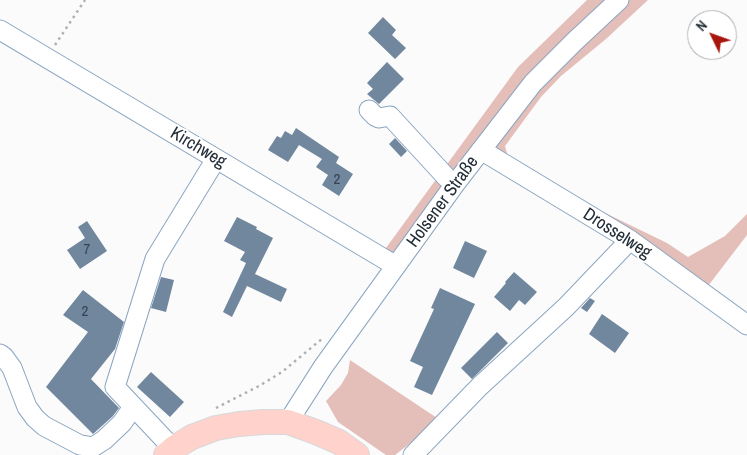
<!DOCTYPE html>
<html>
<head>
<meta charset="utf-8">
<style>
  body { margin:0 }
  #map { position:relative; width:747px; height:455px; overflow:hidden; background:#fbfbfb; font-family:"Archivo Narrow",sans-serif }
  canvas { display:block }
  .north { position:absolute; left:687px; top:10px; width:50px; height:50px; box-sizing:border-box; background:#fff; border:1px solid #a7abaf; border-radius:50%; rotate:312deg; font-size:14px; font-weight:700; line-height:20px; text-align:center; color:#222d37 }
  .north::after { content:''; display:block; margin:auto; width:18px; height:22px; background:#a8150d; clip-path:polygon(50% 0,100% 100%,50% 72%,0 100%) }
</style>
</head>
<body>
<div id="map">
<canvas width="747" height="455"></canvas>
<div class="north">N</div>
</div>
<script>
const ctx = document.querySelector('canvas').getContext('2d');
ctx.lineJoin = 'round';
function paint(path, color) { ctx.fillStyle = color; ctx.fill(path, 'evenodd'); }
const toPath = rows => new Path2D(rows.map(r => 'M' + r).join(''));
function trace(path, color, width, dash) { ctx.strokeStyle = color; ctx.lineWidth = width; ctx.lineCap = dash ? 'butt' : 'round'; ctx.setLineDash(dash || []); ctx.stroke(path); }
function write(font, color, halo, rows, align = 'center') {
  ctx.font = font + ' "Archivo Narrow",sans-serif'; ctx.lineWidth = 4; ctx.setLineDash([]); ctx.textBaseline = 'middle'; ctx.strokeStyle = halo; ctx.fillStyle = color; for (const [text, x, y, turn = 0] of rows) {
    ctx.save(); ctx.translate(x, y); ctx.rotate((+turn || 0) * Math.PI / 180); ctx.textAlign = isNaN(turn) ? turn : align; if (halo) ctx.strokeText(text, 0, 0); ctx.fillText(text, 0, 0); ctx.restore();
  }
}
paint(toPath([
  [587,0,648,0,606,39,561,76,541,97,505,146,508,157,560,191,667,243,688,257,725,236,747,214,747,235,708,286,618,241,484,160,396,276,375,263,518,67],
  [350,360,440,420,395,455,386,455,338,422,326,401,341,385,348,373]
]), '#e4beb8');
paint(toPath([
  [383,17,396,30,392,35,406,48,395,59,368,33],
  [387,62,404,79,379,104,367,94,373,89,367,83],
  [296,128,339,157,336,163,353,174,339,196,322,185,328,175,316,167,322,159,299,145,288,162,268,150,277,136,281,138,285,131,292,135],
  [395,138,407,151,401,157,389,144],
  [237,217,257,227,256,229,273,238,255,274,287,289,281,302,247,286,232,317,223,312,246,263,240,260,245,252,224,241],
  [87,221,107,251,80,269,67,250,85,238,78,227],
  [465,241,487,251,474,278,453,268],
  [514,272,537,292,525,305,519,300,510,311,494,297,506,283,505,282],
  [161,277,174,280,166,312,151,308],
  [440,288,475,304,432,395,414,387,423,367,410,361,434,309,431,308],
  [83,290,124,322,115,349,91,379,119,408,113,416,93,434,46,387,88,332,63,315],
  [590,298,595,301,587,312,581,308],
  [602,314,629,333,615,353,589,334],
  [497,332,508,343,472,379,461,368],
  [151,372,184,402,170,417,137,387]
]), '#70879e');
const minor = toPath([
  [0,30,396,266],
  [369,110,375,116,379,118,390,116,447,178,455,184],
  [481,150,630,240,747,325],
  [0,354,4,357,12,368,27,407,35,418,44,426,80,445,93,447,104,440,122,423,133,407],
  [288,422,323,367,455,184,533,83,575,41,619,0],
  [174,448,164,439,115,387,155,259,216,159],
  [413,455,480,386,566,307,630,240]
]);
const major = toPath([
  [166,455,174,448,192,437,216,428,239,424,263,422,288,422,316,432,339,442,357,455]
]);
trace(minor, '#8ba6c1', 21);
trace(major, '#d7d9db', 26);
trace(toPath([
  [55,45,85,0],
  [216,408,259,386,282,372,323,338]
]), '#adb1b4', 2.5, [2.5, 4]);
trace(minor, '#fff', 19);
trace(major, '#ffd2cb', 24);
write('15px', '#364451', null, [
  ["2",337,180],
  ["7",87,250],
  ["2",85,312]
]);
write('18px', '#222d37', '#fff', [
  ["Kirchweg",198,148,31],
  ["Holsener Straße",443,202,-54],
  ["Drosselweg",617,234,33]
]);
</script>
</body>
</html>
